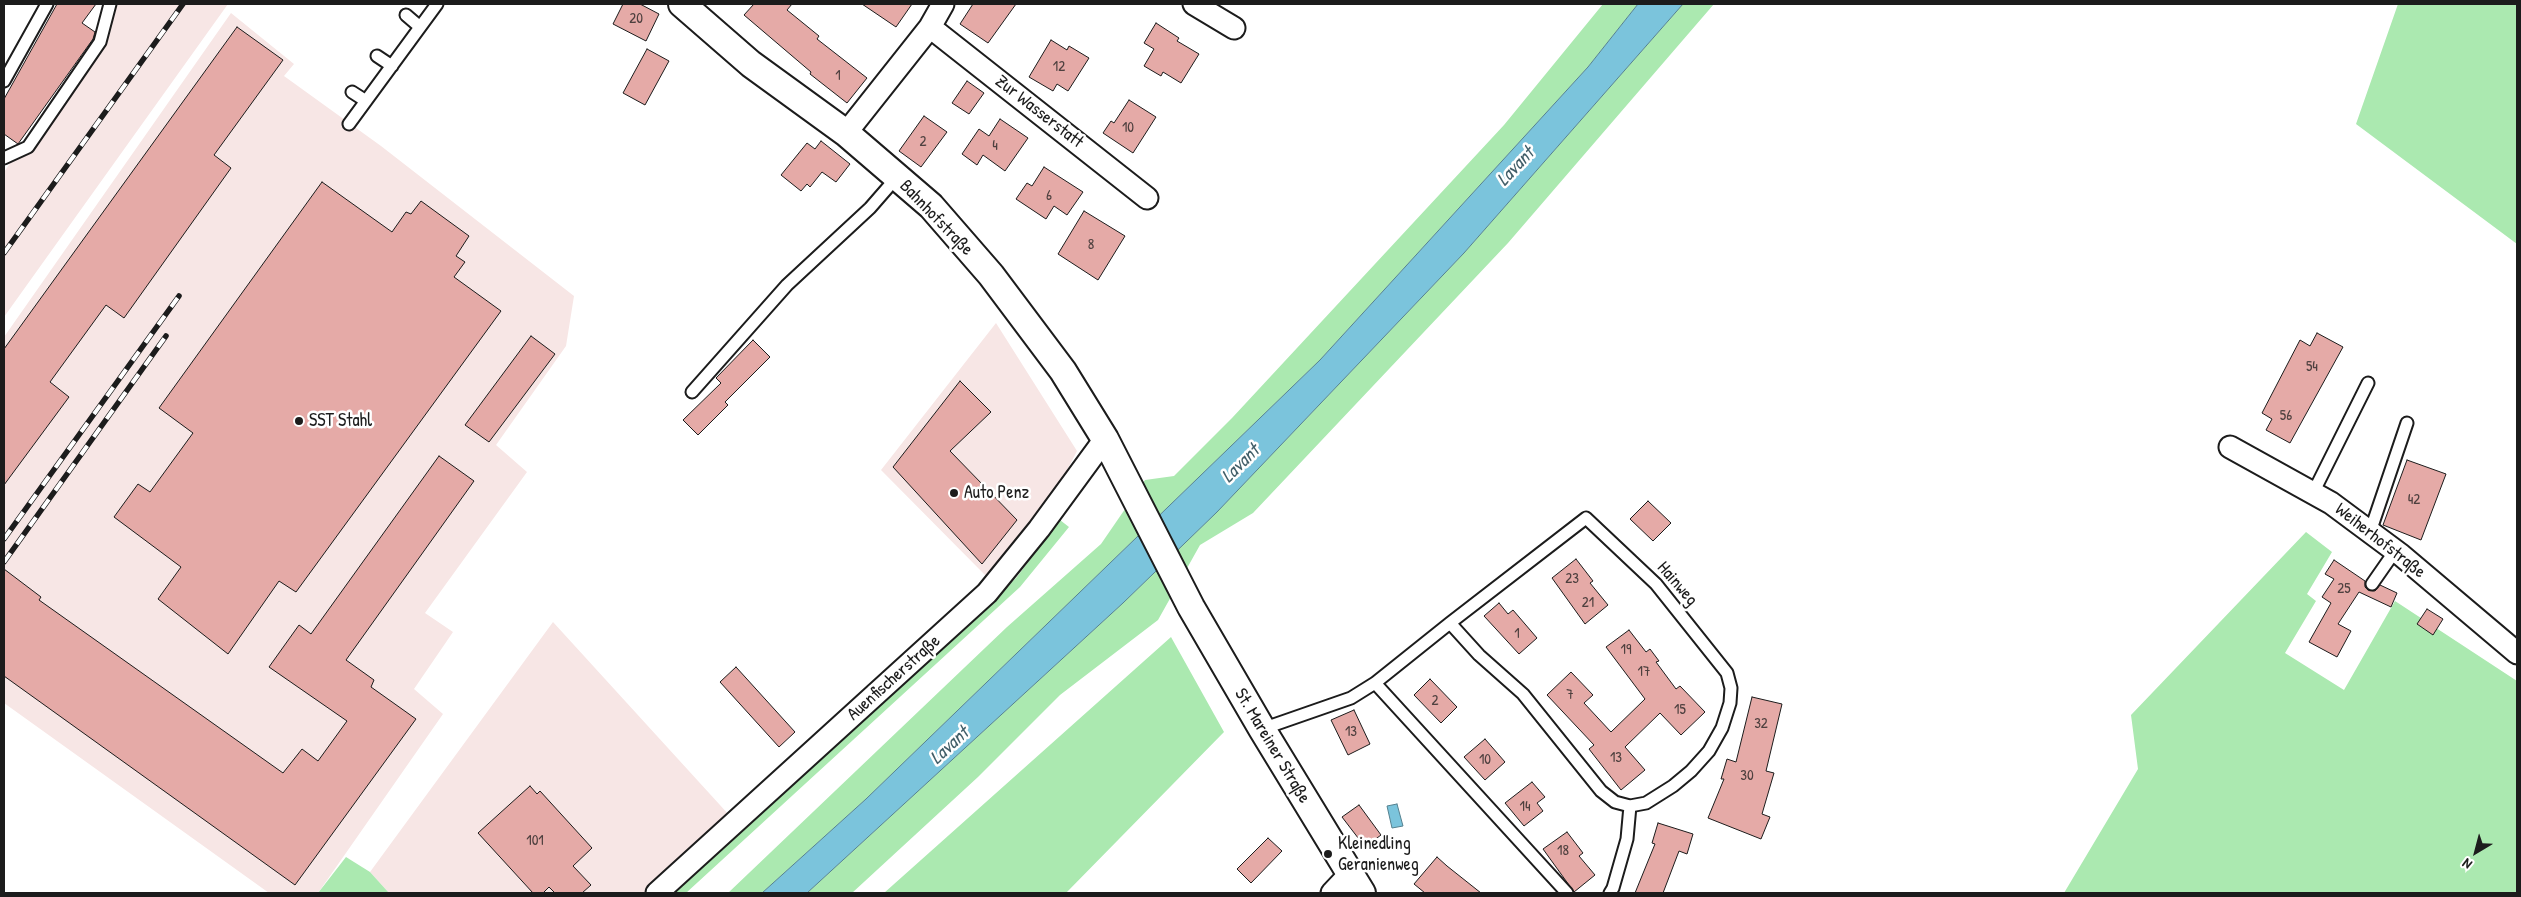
<!DOCTYPE html>
<html>
<head>
<meta charset="utf-8">
<style>
  body { margin:0 }
  #map { position:relative; width:2521px; height:897px; overflow:hidden; background:#fff; font-family:"Patrick Hand",sans-serif }
  canvas { display:block }
  .frame { position:absolute; inset:0; border:5px solid #1c1c1c; pointer-events:none }
  .north { position:absolute; left:2451px; top:827px; width:50px; height:50px; -webkit-text-stroke:4px #fff; paint-order:stroke; rotate:217deg; font-size:14px; font-weight:700; line-height:20px; text-align:center; color:#1c1c1c }
  .north::after { content:''; display:block; margin:auto; width:18px; height:22px; background:#1c1c1c; clip-path:polygon(50% 0,100% 100%,50% 72%,0 100%) }
</style>
</head>
<body>
<div id="map">
<canvas width="2521" height="897"></canvas>
<div class="frame"></div>
<div class="north">N</div>
</div>
<script>
const ctx = document.querySelector('canvas').getContext('2d');
ctx.lineJoin = 'round';
function paint(path, color) { ctx.fillStyle = color; ctx.fill(path, 'evenodd'); }
const toPath = rows => new Path2D(rows.map(r => 'M' + r).join(''));
function trace(path, color, width, dash) { ctx.strokeStyle = color; ctx.lineWidth = width; ctx.lineCap = dash ? 'butt' : 'round'; ctx.setLineDash(dash || []); ctx.stroke(path); }
function write(font, color, halo, rows, align = 'center') {
  ctx.font = font + ' "Patrick Hand",sans-serif'; ctx.lineWidth = 5; ctx.setLineDash([]); ctx.textBaseline = 'middle'; ctx.strokeStyle = halo; ctx.fillStyle = color; for (const [text, x, y, turn = 0] of rows) {
    ctx.save(); ctx.translate(x, y); ctx.rotate((+turn || 0) * Math.PI / 180); ctx.textAlign = isNaN(turn) ? turn : align; if (halo) ctx.strokeText(text, 0, 0); ctx.fillText(text, 0, 0); ctx.restore();
  }
}
paint(toPath([
  [118,4,228,4,4,317,4,172,102,33],
  [231,13,294,64,284,76,381,146,574,296,566,346,496,445,527,472,425,613,453,632,414,689,443,714,318,893,269,893,4,703,4,337],
  [996,323,1077,451,1062,480,986,576,881,470],
  [553,622,730,816,644,893,389,893,370,872]
]), '#f7e6e5');
paint(toPath([
  [1603,4,1638,4,1588,67,1320,360,866,799,762,893,728,893,1007,627,1101,544,1145,480,1174,476,1232,418,1504,125],
  [1683,4,1714,4,1508,243,1253,513,1200,545,1158,620,1060,695,978,777,852,893,807,893,1123,603,1217,512,1464,253],
  [2398,4,2517,4,2517,244,2356,124],
  [1060,520,1069,527,1020,587,686,893,671,893,1016,578],
  [2306,532,2332,552,2307,594,2316,601,2285,653,2344,690,2395,601,2517,681,2517,893,2064,893,2138,769,2131,715],
  [1171,637,1224,732,1066,893,884,893],
  [346,857,370,872,389,893,318,893]
]), '#abe9b0');
const water = toPath([
  [1638,4,1683,4,1464,253,1217,512,1123,603,807,893,762,893,866,799,1320,360,1588,67,1638,4],
  [1397,804,1403,826,1392,828,1387,806,1397,804]
]);
paint(water, '#7bc4dc');
trace(water, '#55818f', 1);
const building = toPath([
  [57,4,96,4,82,23,95,32,93,39,18,144,4,134,4,99,57,4],
  [623,4,640,4,659,14,646,41,613,24,623,4],
  [754,4,792,4,787,10,819,36,817,39,867,78,847,103,810,74,811,72,744,15,754,4],
  [862,4,912,4,896,27,862,4],
  [973,4,1016,4,988,43,960,24,973,4],
  [1156,23,1179,38,1177,41,1199,54,1181,83,1163,72,1161,76,1144,66,1154,49,1144,43,1156,23],
  [237,27,283,60,214,155,231,168,124,318,106,305,50,382,69,397,4,485,4,349,237,27],
  [1051,40,1067,50,1069,46,1089,58,1068,91,1057,84,1053,91,1029,77,1051,40],
  [647,49,669,61,645,105,623,93,647,49],
  [967,81,984,93,969,114,952,103,967,81],
  [1129,100,1156,117,1133,153,1103,133,1111,121,1114,123,1129,100],
  [924,116,947,132,921,167,899,151,924,116],
  [1000,119,1028,138,1005,171,983,155,977,165,962,154,979,129,989,136,1000,119],
  [821,141,850,164,836,182,822,172,810,187,807,184,801,191,781,175,807,143,815,149,821,141],
  [1044,167,1083,192,1067,215,1054,206,1046,219,1016,199,1027,183,1032,186,1044,167],
  [322,182,392,232,406,212,411,214,421,201,469,236,456,256,465,262,454,277,501,311,296,592,279,581,228,654,158,599,181,567,114,517,138,484,150,492,193,433,159,408,322,182],
  [1084,211,1125,236,1098,280,1058,254,1084,211],
  [2317,333,2343,347,2290,443,2266,430,2272,419,2262,413,2300,340,2310,346,2317,333],
  [531,336,555,354,489,442,465,425,531,336],
  [753,340,770,357,725,402,728,405,698,435,683,420,721,383,716,378,753,340],
  [960,381,991,412,950,451,1017,520,982,564,893,467,960,381],
  [439,456,474,481,346,660,374,680,371,687,416,719,295,885,4,676,4,569,41,597,39,600,283,773,302,749,318,761,347,721,269,667,299,625,311,634,439,456],
  [2407,460,2446,474,2421,540,2383,525,2407,460],
  [1648,501,1671,523,1653,541,1630,519,1648,501],
  [1576,559,1593,581,1590,583,1608,605,1585,624,1552,578,1576,559],
  [2334,560,2365,581,2365,587,2368,590,2375,591,2380,585,2397,593,2391,607,2359,592,2338,624,2351,631,2337,657,2309,642,2331,603,2322,597,2334,579,2325,574,2334,560],
  [1499,603,1508,614,1513,610,1537,638,1519,654,1484,616,1499,603],
  [2427,609,2443,619,2433,635,2417,624,2427,609],
  [1629,630,1646,652,1650,649,1659,661,1656,662,1676,689,1680,686,1705,712,1681,735,1660,713,1625,747,1645,770,1621,790,1589,749,1594,745,1547,695,1571,672,1593,695,1584,703,1611,732,1645,699,1606,647,1629,630],
  [736,667,795,732,779,747,720,682,736,667],
  [1430,679,1457,707,1441,723,1414,695,1430,679],
  [1752,697,1782,704,1766,771,1774,773,1762,814,1770,817,1761,839,1708,818,1724,779,1721,779,1727,759,1736,762,1752,697],
  [1354,710,1370,744,1348,755,1331,720,1354,710],
  [1485,739,1505,762,1485,780,1464,757,1485,739],
  [1532,782,1545,797,1537,803,1543,811,1524,826,1505,803,1532,782],
  [530,786,537,794,540,791,592,848,573,866,591,885,582,893,555,893,549,887,543,893,533,893,478,833,530,786],
  [1359,805,1381,835,1365,847,1342,817,1359,805],
  [1658,823,1693,834,1687,854,1679,851,1663,893,1635,893,1655,844,1652,843,1658,823],
  [1567,832,1583,853,1579,856,1595,875,1574,892,1543,849,1567,832],
  [1268,838,1282,851,1251,883,1237,869,1268,838],
  [1437,857,1447,866,1481,893,1425,893,1414,884,1437,857]
]);
paint(building, '#e5aaa7');
trace(building, '#1c1c1c', 1);
const service = toPath([
  [406,15,420,27],
  [377,56,392,66],
  [4,81,47,4],
  [352,92,366,101],
  [349,124,437,4],
  [4,158,28,147,100,42,110,4],
  [692,392,787,285,870,208,897,177],
  [2313,493,2368,383],
  [2370,532,2407,423],
  [2372,584,2395,551],
  [1375,683,1567,893],
  [1262,729,1351,698,1375,683,1450,623,1586,518,1656,584,1727,673,1731,688,1730,703,1722,728,1709,751,1691,771,1673,786,1646,803,1630,806,1615,802,1601,791,1523,694,1479,655,1450,623],
  [1610,893,1613,888,1627,839,1630,806]
]);
const minor = toPath([
  [1194,4,1234,28],
  [930,27,1147,198],
  [846,133,930,27,943,4],
  [2230,447,2331,503,2401,555,2517,653],
  [657,893,987,593,1039,529,1105,439],
  [1332,893,1349,875]
]);
const tertiary = toPath([
  [682,4,751,64,846,133,931,206,991,275,1063,371,1105,439,1191,607,1262,729,1362,893]
]);
trace(service, '#1c1c1c', 15);
trace(minor, '#1c1c1c', 25);
trace(tertiary, '#1c1c1c', 30);
trace(service, '#fff', 11);
trace(minor, '#fff', 21);
trace(tertiary, '#fff', 26);
const rail = toPath([
  [4,253,183,4],
  [4,539,179,296],
  [4,562,166,336]
]);
trace(rail, '#1c1c1c', 5.5);
trace(rail, '#fff', 4, [11]);
for (const [x, y, r, color] of [
  [299,421,5,"#1c1c1c"],
  [954,493,5,"#1c1c1c"],
  [1328,854,5,"#1c1c1c"]
]) { const dot = new Path2D(); dot.arc(x, y, r, 0, 2 * Math.PI); ctx.fillStyle = color; ctx.fill(dot); trace(dot, '#fff', 2); }
write('15px', '#4e403f', null, [
  ["20",636,19],
  ["12",1059,67],
  ["1",838,76],
  ["10",1128,128],
  ["2",923,142],
  ["4",995,146],
  ["6",1049,196],
  ["8",1091,245],
  ["54",2312,367],
  ["56",2286,416],
  ["42",2414,500],
  ["23",1572,579],
  ["25",2344,589],
  ["21",1588,603],
  ["1",1517,634],
  ["19",1626,650],
  ["17",1644,672],
  ["7",1570,695],
  ["2",1435,701],
  ["15",1680,710],
  ["32",1761,724],
  ["13",1351,732],
  ["13",1616,758],
  ["10",1485,760],
  ["30",1747,776],
  ["14",1525,807],
  ["101",535,841],
  ["18",1563,851]
]);
write('18px', '#1c1c1c', '#fff', [
  ["Zur Wasserstatt",1039,112,38],
  ["Bahnhofstraße",936,218,46],
  ["Weiherhofstraße",2380,541,38],
  ["Hainweg",1677,584,49],
  ["Auenfischerstraße",894,678,-42],
  ["St. Mareiner Straße",1272,746,59]
]);
write('18px', '#1c1c1c', '#fff', [
  ["SST Stahl",309,421],
  ["Auto Penz",964,493],
  ["Kleinedling",1338,844],
  ["Geranienweg",1338,865]
], 'left');
write('italic 19px', '#425f69', '#fff', [
  ["Lavant",1516,167,-47],
  ["Lavant",1241,464,-45],
  ["Lavant",950,746,-43]
]);
</script>
</body>
</html>
